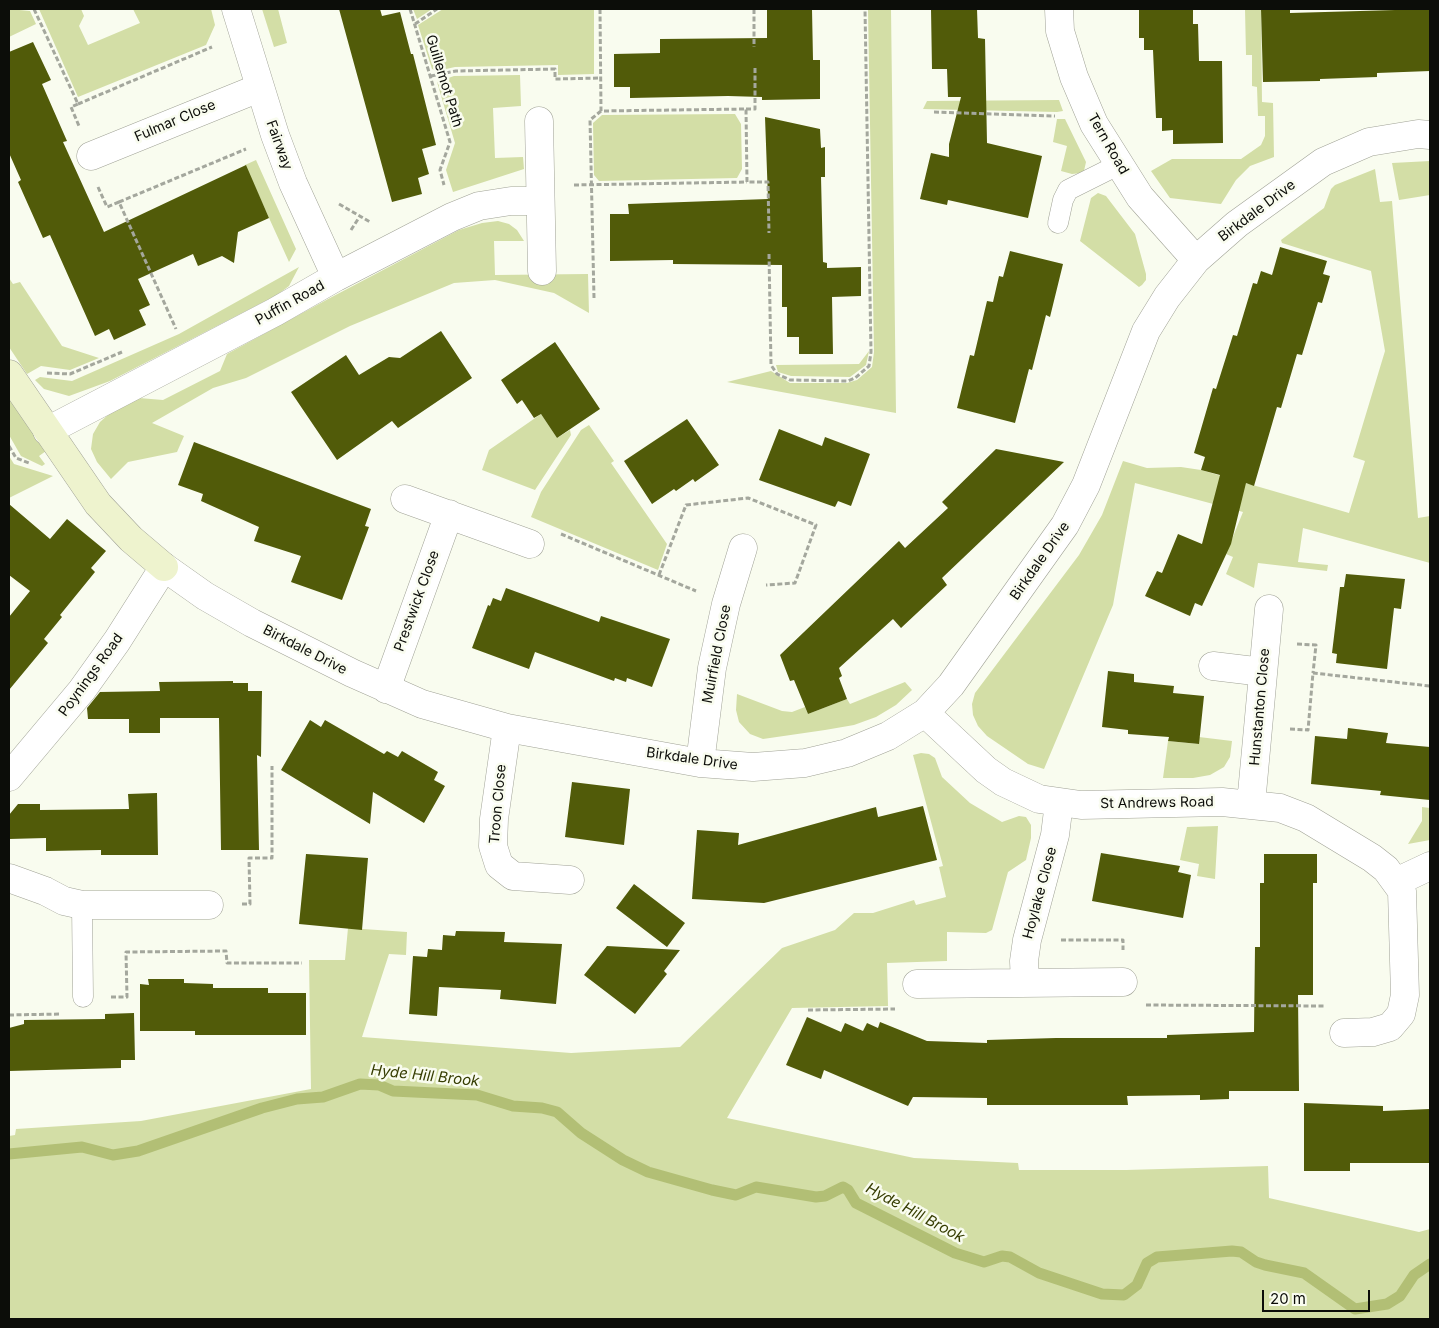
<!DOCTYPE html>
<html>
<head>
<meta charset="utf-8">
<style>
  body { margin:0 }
  #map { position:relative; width:1439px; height:1328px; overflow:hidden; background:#f9fcef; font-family:Inter,sans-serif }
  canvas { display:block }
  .frame { position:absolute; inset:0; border:10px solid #0c0d09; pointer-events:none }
  .scale { position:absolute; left:1262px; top:1290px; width:108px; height:22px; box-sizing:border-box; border:2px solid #0c0d09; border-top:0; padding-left:6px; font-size:15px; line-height:18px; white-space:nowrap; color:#0c0d09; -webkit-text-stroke:4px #f9fcef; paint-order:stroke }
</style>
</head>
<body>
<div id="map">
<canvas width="1439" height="1328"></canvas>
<div class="frame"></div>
<div class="scale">20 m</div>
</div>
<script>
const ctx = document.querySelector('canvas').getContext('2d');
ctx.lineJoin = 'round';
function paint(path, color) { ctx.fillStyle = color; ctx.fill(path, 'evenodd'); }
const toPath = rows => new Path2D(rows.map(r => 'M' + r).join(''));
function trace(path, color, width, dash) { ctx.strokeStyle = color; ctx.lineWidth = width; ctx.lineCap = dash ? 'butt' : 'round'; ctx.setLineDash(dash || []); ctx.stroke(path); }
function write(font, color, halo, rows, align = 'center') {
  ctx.font = font + ' Inter,sans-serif'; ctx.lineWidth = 5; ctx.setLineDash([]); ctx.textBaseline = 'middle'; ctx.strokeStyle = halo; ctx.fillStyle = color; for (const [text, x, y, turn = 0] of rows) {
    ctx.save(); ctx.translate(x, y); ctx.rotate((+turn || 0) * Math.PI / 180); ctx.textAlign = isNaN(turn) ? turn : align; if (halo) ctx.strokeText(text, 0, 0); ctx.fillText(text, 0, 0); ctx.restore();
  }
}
paint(toPath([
  [9,9,30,11,36,24,9,37],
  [39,9,81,9,84,16,79,26,88,45,140,23,133,9,211,9,215,25,206,45,78,97],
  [262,9,278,9,287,43,274,47],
  [413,9,432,9,417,19],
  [443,9,594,9,594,74,558,75,558,65,455,67,437,71,432,69,418,25],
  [868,9,891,9,896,413,727,382,771,371,790,383,847,383,857,380,872,367,874,352],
  [1245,9,1261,9,1262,102,1273,103,1274,157,1250,166,1236,180,1221,204,1170,198,1151,171,1172,159,1241,159,1261,145,1265,136,1265,116,1258,116,1257,87,1252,86,1252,55,1246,55],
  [520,75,521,106,493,108,495,158,523,157,524,169,453,192,446,170,455,143,437,82,454,76],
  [1059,100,1063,111,1057,112,923,109,927,101],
  [735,114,741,124,742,169,737,178,599,181,594,175,593,123,602,115],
  [1057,119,1065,119,1086,162,1084,171,1081,173,1072,174,1061,171,1067,146,1053,142],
  [256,160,296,249,289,262,245,165],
  [1430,161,1430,195,1399,200,1392,163],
  [1375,169,1380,202,1392,201,1418,518,1430,516,1430,563,1303,528,1298,562,1328,565,1327,571,1258,563,1254,588,1226,574,1233,557,1226,554,1243,512,1135,483,1113,605,1044,769,1028,764,987,736,978,726,973,715,972,704,975,693,1079,555,1102,515,1123,461,1147,468,1181,467,1201,470,1349,513,1365,461,1353,457,1385,351,1371,271,1282,243,1281,240,1324,208,1331,189,1335,185],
  [1098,193,1106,196,1135,234,1146,274,1146,280,1142,285,1139,287,1080,241,1091,198],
  [498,221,509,224,517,230,524,241,494,241,495,275,588,274,589,313,554,293,495,280,454,283,350,326,246,378,213,388,152,423,184,436,177,452,128,462,111,479,97,462,91,449,93,434,100,422,109,414,139,398,163,400,220,371,227,354,330,298,459,230,482,223],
  [299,267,289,286,277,295,110,381,69,396,44,389,35,380,40,377,72,381,179,334],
  [9,278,13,284,20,282,62,346,99,358,70,370,41,366,27,374,9,347],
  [869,351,866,365,850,377,791,376,778,372,776,365,859,364],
  [9,398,46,451,39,456,45,464,42,466,21,456,9,435],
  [541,414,557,438,570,430,571,435,535,490,482,470,489,450],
  [589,425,614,461,611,463,667,544,658,570,531,517,541,492,581,430],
  [9,456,14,464,53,476,9,498],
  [905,682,912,690,896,705,876,717,854,725,825,730,763,739,750,734,739,722,736,710,737,694,782,711,792,712,805,707,808,714,847,699,850,704],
  [1199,737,1232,741,1230,757,1224,767,1210,775,1193,778,1163,778,1168,741,1198,744],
  [921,753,929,754,935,758,942,777,970,803,1002,822,1019,816,1026,817,1031,825,1031,838,1026,860,1008,872,992,930,986,933,947,932,947,961,887,963,888,1006,792,1008,727,1118,914,1158,1018,1163,1019,1170,1126,1170,1268,1166,1269,1198,1419,1232,1430,1229,1430,1319,9,1319,9,1136,15,1135,16,1129,141,1121,311,1089,309,960,345,960,348,928,407,932,406,955,389,954,362,1037,571,1053,680,1047,782,948,835,930,854,913,873,913,914,900,916,905,946,897,939,867,943,866,913,755],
  [1422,807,1430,808,1430,840,1408,844,1422,821],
  [1218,826,1215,879,1197,876,1199,864,1180,860,1187,827]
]), '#d3dea6');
trace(toPath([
  [9,1154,82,1147,113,1155,138,1151,262,1108,297,1099,323,1097,360,1084,379,1085,393,1091,477,1095,513,1106,542,1108,557,1112,581,1133,623,1160,648,1172,712,1190,736,1195,756,1187,816,1197,825,1196,843,1187,848,1190,856,1203,955,1253,984,1262,1002,1256,1010,1257,1039,1273,1102,1294,1124,1295,1137,1285,1147,1263,1157,1257,1232,1251,1241,1252,1256,1262,1265,1265,1304,1273,1355,1309,1387,1304,1400,1296,1414,1275,1430,1264]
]), '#b2bf75', 11);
paint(toPath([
  [339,9,380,9,382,16,400,12,411,54,413,54,436,145,422,149,429,174,418,178,422,194,392,202],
  [767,9,812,9,813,60,820,60,820,99,762,100,762,97,728,96,630,98,630,87,614,87,614,54,660,53,660,39,767,38],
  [931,9,977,9,978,38,985,39,987,143,1042,156,1028,218,948,200,947,205,920,199,931,153,949,157,949,144,961,97,948,97,947,69,932,69],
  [1139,9,1193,9,1193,24,1198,24,1199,61,1222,61,1223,143,1173,144,1173,130,1162,131,1162,118,1156,118,1153,50,1144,50,1144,38,1139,38],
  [1261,9,1290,9,1290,13,1430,9,1430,71,1377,73,1377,77,1320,79,1320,81,1263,82],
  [33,42,51,80,42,84,67,141,63,142,104,232,246,165,269,218,238,232,234,263,222,256,198,266,193,254,138,279,150,305,139,310,146,325,114,340,109,329,95,336,50,235,43,238,18,182,21,180,9,153,9,52],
  [765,117,820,129,821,148,825,147,825,177,821,177,823,262,827,263,827,268,861,267,861,296,832,297,833,354,799,354,799,337,787,337,787,307,782,307,782,265,673,264,673,260,610,261,610,214,629,214,628,204,768,199],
  [1280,247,1327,261,1323,274,1330,276,1322,303,1318,302,1302,355,1297,354,1281,408,1277,407,1254,486,1246,483,1231,544,1202,606,1195,603,1190,616,1145,596,1157,571,1162,573,1178,534,1202,544,1220,475,1201,470,1205,457,1194,453,1213,388,1216,389,1233,335,1237,336,1253,283,1257,284,1261,271,1272,275],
  [1010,251,1063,264,1050,317,1046,315,1032,370,1029,369,1015,423,957,408,970,355,974,356,987,301,993,302,999,276,1003,277],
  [441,331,472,378,398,428,392,421,337,460,291,392,346,355,359,375,389,357,400,358],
  [555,342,600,409,557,438,541,414,534,418,522,400,517,404,501,380],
  [687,419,719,465,695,482,693,479,676,491,674,489,652,504,624,461],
  [779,429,822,446,825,437,870,454,851,506,838,501,835,507,759,480],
  [194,442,371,509,365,526,369,527,342,600,291,582,301,556,254,541,259,527,201,501,203,494,178,485],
  [996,449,1064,462,942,578,947,585,901,628,893,619,839,668,842,676,839,678,847,699,808,714,794,680,790,681,780,655,899,541,905,548,948,508,942,502],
  [9,504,50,539,67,519,106,551,91,568,95,572,60,615,62,617,44,639,48,643,9,690,9,617,30,591,9,575],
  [1346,574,1405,579,1401,609,1394,608,1387,669,1336,663,1337,654,1332,653,1340,587,1344,587],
  [506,588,599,622,601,616,670,639,652,687,627,678,626,682,615,678,614,681,535,652,529,669,472,648,488,605,490,606,493,598,501,601],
  [1108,671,1134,674,1134,682,1174,686,1173,693,1204,696,1199,744,1168,741,1169,737,1128,734,1128,730,1102,727],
  [233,681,233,683,248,683,248,691,262,691,261,757,257,755,259,850,221,850,219,718,160,718,160,733,129,733,129,719,88,719,87,708,100,692,160,691,159,682],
  [310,720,321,727,325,720,384,754,387,751,398,757,402,751,438,772,434,780,445,786,424,823,373,792,370,824,281,770],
  [1348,728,1388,733,1386,743,1430,747,1430,800,1380,795,1381,791,1311,784,1315,736,1347,739],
  [572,782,630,789,624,845,565,837],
  [157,793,158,855,101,855,101,850,46,851,46,838,9,839,9,815,18,804,40,804,40,810,129,809,128,794],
  [923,806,937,860,764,903,692,899,697,830,739,833,738,845,876,807,878,817],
  [1101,853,1180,866,1178,872,1191,875,1183,918,1092,901],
  [306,854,368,858,362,930,299,924],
  [1264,854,1317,854,1317,883,1313,883,1313,995,1298,995,1299,1091,1229,1091,1229,1099,1200,1100,1200,1095,1127,1096,1128,1105,987,1105,987,1098,913,1097,908,1106,824,1070,821,1079,786,1065,807,1017,841,1032,845,1023,863,1031,867,1023,878,1028,880,1022,927,1041,987,1043,987,1040,1056,1038,1167,1038,1167,1035,1254,1032,1255,947,1260,947,1260,883,1264,883],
  [634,884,685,923,667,947,616,908],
  [456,931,505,932,504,942,562,944,556,1004,500,999,501,990,439,987,437,1016,409,1014,413,956,427,957,428,949,442,950,443,935,455,936],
  [607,946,680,950,664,971,667,974,635,1014,584,975],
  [148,979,184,979,184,983,213,984,213,988,268,988,268,993,306,993,306,1035,195,1035,195,1031,140,1031,140,984,149,985],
  [134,1013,135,1060,121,1060,121,1068,9,1071,9,1028,24,1024,24,1020,105,1019,105,1014],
  [1304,1103,1383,1106,1383,1111,1430,1109,1430,1163,1350,1163,1350,1171,1304,1171]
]), '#515b09');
const lane = toPath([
  [1058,223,1063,200,1068,190,1118,165],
  [82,905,83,997]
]);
const street = toPath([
  [236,9,275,135,293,183,336,277],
  [1059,9,1060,31,1074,77,1094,124,1140,197,1196,260],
  [539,121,542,271],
  [91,156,259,88],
  [47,431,275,312,336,277,452,217,479,206,511,201,540,201],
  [405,499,530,544],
  [1213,666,1263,672],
  [386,689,449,514],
  [925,713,986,770,1003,782,1039,799,1081,805,1222,802,1280,808,1306,818,1372,858,1386,869,1402,891,1405,995,1401,1014,1390,1027,1373,1032,1344,1033],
  [507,728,494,819,493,846,499,865,513,876,570,880],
  [700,763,712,668,726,604,743,548],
  [9,777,82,690,117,641,164,567,205,596,252,623,352,673,422,704,507,728,700,763,753,767,805,763,847,753,888,736,925,713,951,685,1065,525,1086,485,1146,331,1167,297,1196,260,1237,224,1323,162,1369,142,1418,134,1430,135],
  [1251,804,1269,609],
  [9,878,45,891,64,901,82,905,209,905],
  [1396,882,1430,866],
  [1025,983,1024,961,1027,940,1055,835,1059,803],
  [917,984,1123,982]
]);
const secondary = toPath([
  [9,374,98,504,131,539,164,567]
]);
trace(lane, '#a0a296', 21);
trace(street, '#a0a296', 29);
trace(secondary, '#a0a296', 29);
trace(toPath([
  [34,9,78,104,71,107,79,126],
  [410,9,450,142,440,170,444,185],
  [600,9,601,111,746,109,747,182,768,182,769,233],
  [754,9,754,47],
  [415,24,437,9],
  [431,76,456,71,555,69,555,79,601,78],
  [78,104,212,47],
  [746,109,755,109,755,68],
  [934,112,1055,116],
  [574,185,747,182],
  [98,187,107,207,119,202,176,329],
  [119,202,246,149],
  [339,204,370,222],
  [351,230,360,216],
  [769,254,771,365,777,374,790,380,848,381,855,378,869,366,871,352,865,9],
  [594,298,590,120,601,111],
  [47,373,70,374,122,352],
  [9,446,16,458,29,463],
  [561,534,696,591],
  [659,575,686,505,748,498,816,525,795,583,766,585],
  [1297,644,1316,645,1313,673],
  [1290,729,1308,730,1313,673,1430,686],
  [242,904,250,904,249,858,272,858,272,766],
  [1061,940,1123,940,1123,950],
  [111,997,127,997,126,952,226,951,227,963,302,963],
  [1146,1005,1325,1006],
  [808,1010,895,1009],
  [9,1015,61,1014]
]), '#a4a79d', 3, [5, 2.5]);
trace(lane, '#fff', 20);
trace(street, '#fff', 28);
trace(secondary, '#eef3ce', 28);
write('14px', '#0c0d09', '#f9fcef', [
  ["Guillemot Path",444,81,73],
  ["Fulmar Close",175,121,-23],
  ["Tern Road",1108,144,60],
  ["Fairway",279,145,70],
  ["Birkdale Drive",1257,211,-37],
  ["Puffin Road",290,303,-29],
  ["Birkdale Drive",1040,561,-55],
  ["Prestwick Close",417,601,-70],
  ["Birkdale Drive",305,650,27],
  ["Muirfield Close",717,654,-79],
  ["Poynings Road",91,675,-54],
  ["Hunstanton Close",1260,707,-85],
  ["Birkdale Drive",692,759,8],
  ["St Andrews Road",1157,803,-1],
  ["Troon Close",498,804,-85],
  ["Hoylake Close",1040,893,-75]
]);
write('italic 15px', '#363d02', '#f9fcef', [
  ["Hyde Hill Brook",425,1076,6],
  ["Hyde Hill Brook",915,1213,28]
]);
</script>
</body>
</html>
